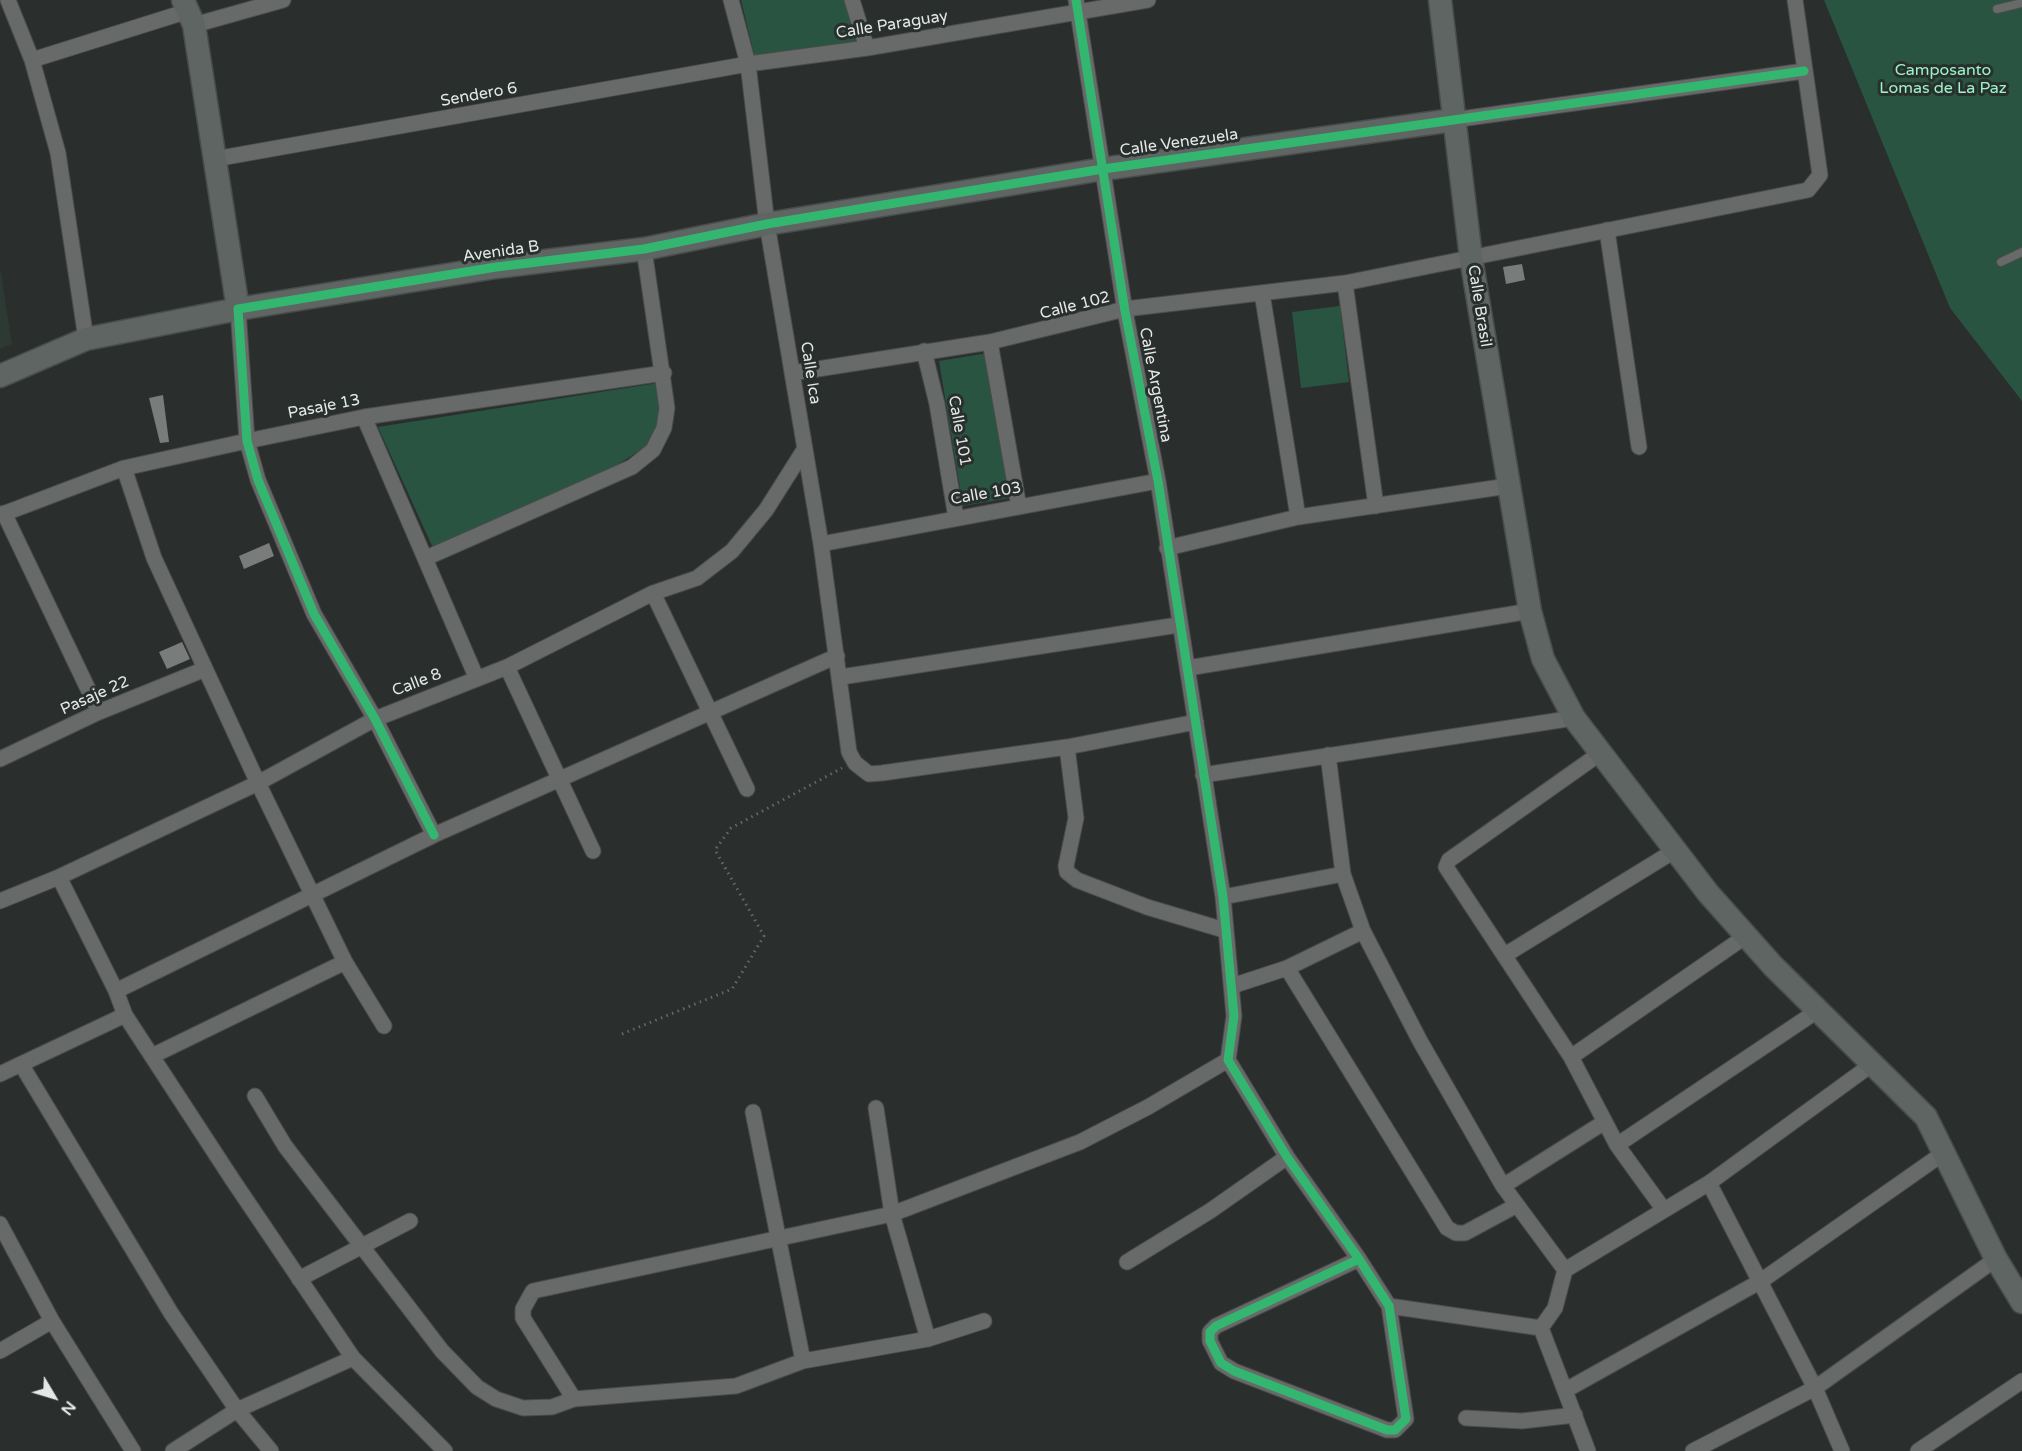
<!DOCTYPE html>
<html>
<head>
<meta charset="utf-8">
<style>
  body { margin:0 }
  #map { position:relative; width:2022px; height:1451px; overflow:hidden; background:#2a2e2c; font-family:"Varela Round",sans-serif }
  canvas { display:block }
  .north { position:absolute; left:24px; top:1367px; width:60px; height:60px; -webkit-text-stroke:4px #292f2c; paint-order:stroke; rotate:128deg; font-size:16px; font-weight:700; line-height:24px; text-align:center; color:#e4e8e6 }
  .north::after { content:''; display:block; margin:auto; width:21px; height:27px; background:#e4e8e6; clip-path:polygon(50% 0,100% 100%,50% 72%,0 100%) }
</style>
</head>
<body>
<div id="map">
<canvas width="2022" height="1451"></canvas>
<div class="north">N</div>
</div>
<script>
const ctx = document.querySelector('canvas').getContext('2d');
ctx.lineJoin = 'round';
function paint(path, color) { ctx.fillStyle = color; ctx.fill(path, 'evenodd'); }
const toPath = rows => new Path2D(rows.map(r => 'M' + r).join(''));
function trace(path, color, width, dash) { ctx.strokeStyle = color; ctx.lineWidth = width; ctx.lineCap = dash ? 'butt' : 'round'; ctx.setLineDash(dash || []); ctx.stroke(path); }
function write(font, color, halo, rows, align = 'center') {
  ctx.font = font + ' "Varela Round",sans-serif'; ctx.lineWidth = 6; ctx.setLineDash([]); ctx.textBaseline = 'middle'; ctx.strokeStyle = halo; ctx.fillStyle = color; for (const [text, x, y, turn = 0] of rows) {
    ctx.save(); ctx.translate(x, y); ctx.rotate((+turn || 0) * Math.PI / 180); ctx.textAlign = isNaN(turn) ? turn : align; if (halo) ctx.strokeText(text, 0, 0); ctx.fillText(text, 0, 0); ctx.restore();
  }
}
paint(toPath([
  [0,267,12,344,0,349]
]), '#2d3933');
paint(toPath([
  [741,0,845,0,857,41,755,58],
  [1824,0,2022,0,2022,401,1950,308],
  [1340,306,1349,382,1301,388,1292,312],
  [988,353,1011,498,963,506,939,361],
  [658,383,660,417,647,446,609,470,433,548,378,427]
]), '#295442');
paint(toPath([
  [1522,264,1525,280,1506,284,1503,267],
  [163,395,169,442,160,443,149,398],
  [269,543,274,556,244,569,239,556],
  [182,642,190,659,167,669,159,652]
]), '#797c7a');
const lane = toPath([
  [1997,9,2022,3],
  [2001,262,2022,252]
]);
const street = toPath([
  [8,0,32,60,58,153,86,339],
  [731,0,748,64,767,224,821,544,849,752,855,763,869,774,882,773,1067,747,1196,722],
  [852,0,867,48],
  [1076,0,1125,311,1158,481,1223,897,1234,1016,1228,1060,1287,1157,1359,1259,1389,1306,1406,1419,1395,1430,1387,1430,1234,1371,1221,1363,1210,1341,1210,1332,1216,1326,1359,1259],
  [194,25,283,0],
  [32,60,188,11],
  [1453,120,1804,71],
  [215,159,748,64,867,48,1148,0],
  [1607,230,1639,447],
  [1345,283,1376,506],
  [1262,293,1298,517],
  [238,309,247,441,258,480,314,614,375,719,434,835],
  [990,342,1019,507],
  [924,351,937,404,956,518],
  [792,373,990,342,1125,309,1345,283,1808,190,1820,175,1795,0],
  [364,417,477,679],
  [124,468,154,558,258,783,345,962,384,1026],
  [4,513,99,712],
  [0,515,124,468,247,441,364,417,664,373],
  [821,544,1158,481],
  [1167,548,1298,517,1508,486],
  [426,558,632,467,653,450,664,428,667,408,644,249],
  [653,593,747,789],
  [507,667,593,851],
  [1188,668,1530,611],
  [841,677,1178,625],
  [1067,747,1076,818,1066,866,1067,872,1077,880,1147,907,1224,930],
  [1599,754,1449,860,1446,867,1571,1057,1617,1145,1664,1210],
  [1328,755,1343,874,1363,931],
  [0,759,99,712,205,669],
  [1203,775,1574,718],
  [59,877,116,991,125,1015,232,1179,353,1358,445,1451],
  [1223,897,1343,874],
  [0,901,59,877,258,783,375,719,507,667,653,593,697,578,732,551,766,510,804,450],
  [1505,955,1674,851],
  [1287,968,1447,1228,1456,1233,1465,1233,1517,1205],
  [1232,986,1287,968,1363,931,1420,1041,1503,1186,1565,1270,1555,1308,1541,1328,1588,1451],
  [116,991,434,835,837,656],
  [152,1056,345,962],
  [1571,1057,1746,936],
  [21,1064,171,1313,237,1410,271,1451],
  [0,1074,125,1015],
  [255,1096,285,1146,442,1351,477,1387,496,1399,523,1408,552,1407,574,1399,736,1386,803,1361,928,1339,984,1321],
  [876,1108,892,1214,928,1339],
  [753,1112,803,1361],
  [1617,1145,1817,1011],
  [1709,1183,1815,1388,1842,1451],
  [1503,1186,1603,1123],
  [0,1224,52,1321,133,1451],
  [1127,1262,1210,1211,1287,1157],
  [1565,1270,1709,1183,1871,1065],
  [299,1279,410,1221],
  [1389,1306,1541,1328],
  [0,1351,52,1321],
  [1566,1390,1761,1281,1945,1152],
  [574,1399,523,1318,523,1309,533,1291,892,1214,1080,1142,1148,1107,1228,1060],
  [1466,1418,1522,1421,1575,1415],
  [173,1451,237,1410,353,1358],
  [1693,1451,1815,1388,1996,1259],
  [1918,1451,2022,1381]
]);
const secondary = toPath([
  [183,0,194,25,238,309],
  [1440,0,1471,258,1530,611,1543,659,1574,718,1708,893,1773,966,1926,1117,1996,1259,2022,1302],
  [0,376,86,339,238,309,496,267,644,249,767,224,1103,169,1453,120]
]);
trace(lane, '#494c4b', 10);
trace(street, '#494c4b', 17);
trace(secondary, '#494c4b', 25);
trace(toPath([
  [622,1034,732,989,764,936,715,850,731,828,842,768]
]), '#666867', 3, [1.5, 4.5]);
trace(lane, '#676a68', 8);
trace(street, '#676a68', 15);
trace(secondary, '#5e6562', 22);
trace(toPath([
  [1076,0,1125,311,1158,481,1223,897,1234,1016,1228,1060,1287,1157,1359,1259,1389,1306,1406,1419,1395,1430,1387,1430,1234,1371,1221,1363,1210,1341,1210,1332,1216,1326,1359,1259],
  [434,835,375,719,314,614,258,480,247,441,238,309,496,267,644,249,767,224,1103,169,1804,71]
]), '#33b770', 9);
write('16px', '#e4e8e6', '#292f2c', [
  ["Calle Paraguay",892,25,-9],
  ["Sendero 6",479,95,-10],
  ["Calle Venezuela",1179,143,-8],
  ["Avenida B",501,252,-8],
  ["Calle 102",1075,306,-14],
  ["Calle Brasil",1479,306,81],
  ["Calle Ica",810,373,81],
  ["Calle Argentina",1155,385,79],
  ["Pasaje 13",324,407,-11],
  ["Calle 101",959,431,80],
  ["Calle 103",986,494,-10],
  ["Calle 8",417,683,-21],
  ["Pasaje 22",95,696,-24]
]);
write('16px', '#9af4ca', '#292f2c', [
  ["Camposanto",1943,71],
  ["Lomas de La Paz",1943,89]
]);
</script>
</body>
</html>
